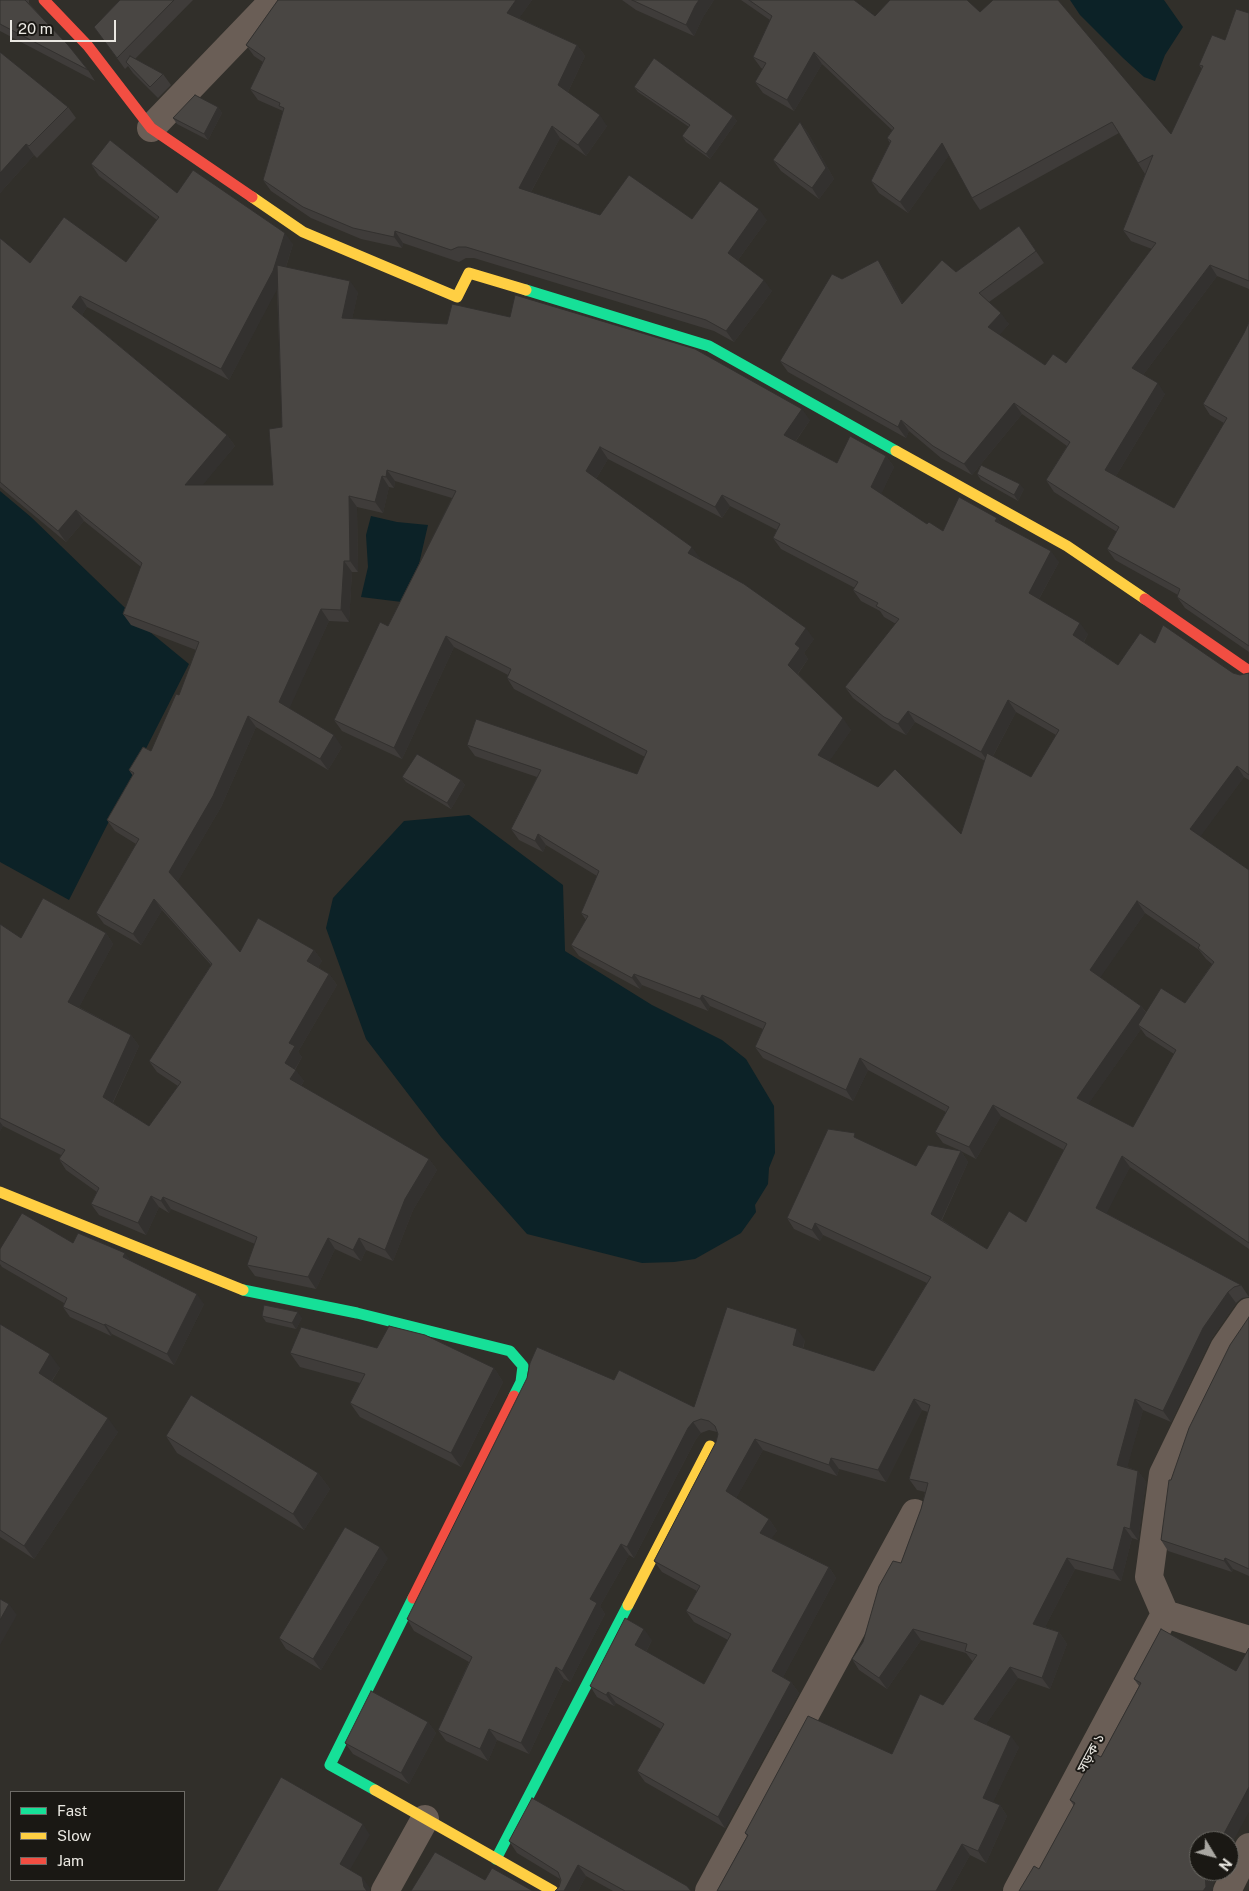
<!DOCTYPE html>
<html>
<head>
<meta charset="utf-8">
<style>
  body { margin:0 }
  #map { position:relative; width:1249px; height:1891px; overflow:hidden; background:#312f2a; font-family:"Public Sans",sans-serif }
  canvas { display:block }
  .legend { position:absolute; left:10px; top:1791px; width:175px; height:90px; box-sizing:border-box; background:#1a1814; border:1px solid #6d6b66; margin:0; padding:6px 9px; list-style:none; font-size:15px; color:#eae8e2 }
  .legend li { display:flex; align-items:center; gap:10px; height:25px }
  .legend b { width:25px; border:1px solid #6d6b66 }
  .north { position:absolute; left:1189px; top:1831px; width:50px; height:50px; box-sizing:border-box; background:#1a1814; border:1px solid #6d6b66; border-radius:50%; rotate:127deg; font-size:14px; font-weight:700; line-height:20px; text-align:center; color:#eae8e2 }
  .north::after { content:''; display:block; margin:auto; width:18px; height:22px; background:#a9a7a2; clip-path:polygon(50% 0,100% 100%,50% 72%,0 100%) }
  .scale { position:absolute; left:10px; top:20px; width:106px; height:22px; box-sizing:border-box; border:2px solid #eae8e2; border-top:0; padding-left:6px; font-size:15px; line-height:18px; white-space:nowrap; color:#eae8e2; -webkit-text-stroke:4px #1a1814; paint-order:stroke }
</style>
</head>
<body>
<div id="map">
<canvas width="1249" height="1891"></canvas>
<ul class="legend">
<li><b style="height:6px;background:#16e098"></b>Fast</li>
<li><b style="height:6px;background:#ffcf43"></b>Slow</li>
<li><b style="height:6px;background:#f24e42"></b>Jam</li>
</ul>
<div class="north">N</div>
<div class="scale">20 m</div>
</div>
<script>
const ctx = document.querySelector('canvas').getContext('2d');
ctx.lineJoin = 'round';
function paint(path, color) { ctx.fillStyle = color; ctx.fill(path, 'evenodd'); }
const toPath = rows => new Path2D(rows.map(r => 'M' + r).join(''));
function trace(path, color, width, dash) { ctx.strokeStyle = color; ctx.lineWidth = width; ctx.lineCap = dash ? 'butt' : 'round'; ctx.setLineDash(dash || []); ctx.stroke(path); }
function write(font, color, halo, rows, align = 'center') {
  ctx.font = font + ' "Public Sans","Noto Sans Bengali",sans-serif'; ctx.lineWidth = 4; ctx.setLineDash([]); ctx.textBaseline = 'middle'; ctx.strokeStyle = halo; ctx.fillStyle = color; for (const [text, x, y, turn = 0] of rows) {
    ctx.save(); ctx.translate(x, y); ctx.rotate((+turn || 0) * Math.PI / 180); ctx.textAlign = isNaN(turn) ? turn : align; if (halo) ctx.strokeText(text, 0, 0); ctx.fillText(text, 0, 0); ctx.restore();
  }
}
paint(toPath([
  [1070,0,1164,0,1183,27,1165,55,1155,81,1144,77,1123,58,1080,15],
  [0,491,31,517,150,632,189,664,69,900,0,862],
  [371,516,397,522,428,525,410,603,361,597,368,567,366,535],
  [469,815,563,885,565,951,652,1005,722,1040,746,1059,774,1106,775,1153,769,1168,768,1184,755,1205,756,1212,741,1233,695,1259,674,1262,642,1263,527,1234,441,1137,366,1039,326,928,333,898,404,821]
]), '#0c2227');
trace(toPath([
  [151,128,274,0],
  [1165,1614,1149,1577,1163,1474,1224,1348,1249,1312],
  [1165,1614,1249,1640],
  [385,1891,425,1819],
  [709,1891,915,1513],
  [1017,1891,1165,1614],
  [1227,1891,1249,1847]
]), '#6a5e56', 28);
trace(toPath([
  [526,290,709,346,896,451],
  [243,1290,357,1313,510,1351,523,1366,521,1382,514,1396],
  [375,1790,330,1765,413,1598],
  [496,1859,628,1605]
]), '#16e098', 11);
trace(toPath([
  [252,197,303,232,457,297,469,273,526,290],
  [896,451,1067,546,1145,599],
  [0,1192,243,1290],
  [628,1605,710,1446],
  [375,1790,553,1891]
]), '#ffcf43', 11);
trace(toPath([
  [44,0,88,46,151,128,252,197],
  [1145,599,1249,671],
  [413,1598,514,1396]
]), '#f24e42', 11);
paint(toPath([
  [0,0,29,0,29,3,88,70,95,81,0,31],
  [120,0,193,0,135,59,163,74,171,85,158,98,133,73,128,66,125,69,94,27],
  [278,0,532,0,519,18,577,45,585,56,568,92,607,126,586,156,560,138,531,192,600,215,692,219,767,220,738,260,772,291,734,342,714,331,474,258,466,258,459,262,403,243,402,248,361,239,311,218,271,191,263,180,283,111,258,100,250,89,263,62,254,56,246,45],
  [622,0,714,0,703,17,694,36,636,10],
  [741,0,854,0,875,16,980,12,1171,134,1202,69,1199,65,1225,40,1249,13,1249,289,1217,276,1143,375,1165,394,1116,476,1174,508,1224,423,1210,415,1203,404,1244,333,1249,322,1249,652,1185,608,1177,597,1178,595,1115,560,1107,549,1117,532,1054,492,1046,480,1067,446,1022,414,972,475,941,458,909,431,906,438,788,372,780,361,842,279,885,271,903,303,956,272,1019,226,1044,263,989,302,1009,324,999,335,1045,365,1066,363,1152,249,1131,241,1123,230,1145,174,1119,133,980,210,972,198,949,155,908,213,879,193,871,181,890,143,887,138,892,130,822,64,794,111,763,93,755,82,763,69,761,68,753,57,770,20],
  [0,52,68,107,76,118,37,158,34,155,0,193],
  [634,87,733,116,737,121,710,159,686,142,682,136,689,127,638,92],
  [218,107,222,113,208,140,177,124,173,118],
  [800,122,808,133,834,179,819,199,781,171,773,160],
  [91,164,177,193,293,244,286,267,358,292,352,319,810,420,796,441,837,463,886,456,894,467,881,494,927,524,943,531,997,518,1002,525,1059,562,1039,599,1088,634,1084,642,1118,665,1155,643,1233,673,1240,675,1249,673,1249,780,1244,777,1200,836,1249,870,1249,1249,1130,1167,1106,1213,1241,1285,1249,1297,1242,1298,1236,1303,1211,1339,1171,1422,1143,1410,1127,1467,1138,1471,1146,1482,1138,1540,1132,1538,1121,1581,1075,1569,1045,1627,1059,1632,1067,1644,1050,1689,1018,1678,986,1724,1019,1747,993,1802,1000,1805,1007,1816,986,1863,970,1855,950,1891,717,1891,747,1836,745,1833,892,1754,943,1705,973,1662,966,1653,921,1640,887,1689,859,1670,852,1659,863,1642,901,1563,921,1509,925,1492,917,1490,909,1479,928,1412,922,1410,886,1482,839,1469,837,1476,763,1450,736,1498,769,1519,777,1531,771,1538,829,1567,836,1578,783,1677,791,1682,799,1693,725,1828,645,1782,637,1771,661,1729,616,1703,614,1706,597,1697,590,1686,652,1640,646,1652,704,1684,728,1640,694,1622,686,1611,697,1591,662,1572,654,1561,716,1442,718,1434,717,1432,709,1430,701,1433,696,1439,634,1558,629,1555,600,1606,605,1614,570,1682,564,1679,529,1754,497,1740,488,1761,446,1741,438,1730,469,1662,414,1631,407,1619,614,1380,694,1407,805,1340,803,1349,874,1371,927,1283,823,1235,820,1241,794,1229,787,1218,859,1140,916,1166,959,1150,943,1143,935,1132,946,1112,868,1070,853,1101,763,1058,755,1047,763,1029,710,1006,708,1011,642,985,640,989,579,956,571,945,586,920,581,913,597,876,546,845,543,852,519,840,511,829,537,777,475,756,467,745,637,774,645,757,514,689,507,678,508,675,454,647,402,759,342,731,334,720,388,626,452,498,395,481,394,488,389,487,383,513,357,507,358,572,352,572,349,622,329,621,289,708,342,747,328,770,256,727,221,807,177,882,240,952,314,950,322,961,318,967,329,974,337,985,298,1052,302,1057,295,1070,304,1081,301,1086,429,1159,437,1170,413,1210,393,1261,366,1250,361,1261,335,1249,316,1289,255,1276,247,1265,255,1244,171,1209,169,1213,159,1207,146,1235,99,1215,91,1204,97,1192,66,1170,59,1159,61,1155,3,1126,0,1131,0,924,21,938,106,933,113,944,79,1007,131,1035,139,1046,113,1103,149,1126,178,1086,157,1072,149,1061,211,965,162,910,141,945,104,924,96,913,136,844,115,831,107,820,133,776,129,770,151,751,179,695,196,650,131,625,123,614,141,567,84,521,66,542,0,487,0,238,30,263,126,262,157,220,99,176],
  [277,288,282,427,273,485,202,485,235,446,227,435,82,315,87,307,229,380],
  [608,459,722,518,730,506,777,530,773,538,781,549,855,588,853,590,861,601,880,611,884,617,896,624,845,687,853,698,892,728,906,735,915,722,985,761,961,834,829,761,851,730,798,674,808,659,804,653,814,639,699,559,700,558,596,479],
  [1016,712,1056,735,1031,777,993,756],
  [1145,913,1199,950,1206,959,1212,964,1185,1003,1146,1012,1141,1006,1100,977],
  [1141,1029,1146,1036,1174,1054,1133,1127,1088,1104],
  [1001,1116,1064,1150,1026,1222,987,1249,942,1220,968,1162,961,1151,976,1159],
  [977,474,1024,489,1018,501,981,480],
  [402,777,461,780,465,785,451,809,406,782],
  [73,1243,131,1261,204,1304,174,1365,112,1334,111,1336,70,1317,63,1307,64,1303,2,1267,0,1264,0,1249],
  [262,1316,302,1318,296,1329,266,1322],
  [1249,1317,1249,1576,1233,1569,1232,1572,1168,1551,1161,1540,1171,1480],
  [0,1324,60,1368,52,1381,118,1432,34,1559,0,1537],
  [377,1348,494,1368,503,1382,461,1467,360,1417,350,1403,360,1383,300,1367,290,1353],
  [166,1436,318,1473,330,1489,304,1530,177,1453],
  [388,1558,321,1670,286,1649,279,1638],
  [1161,1629,1231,1845,1229,1849,1229,1841,1213,1884,1213,1891,1019,1891,1039,1869,1074,1806,1070,1800,1101,1757,1139,1686,1134,1679],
  [428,1722,436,1733,409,1784,353,1754,345,1743],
  [509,1841,691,1891,613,1891,586,1876,578,1891,555,1891,559,1887,560,1879,517,1853]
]), '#3f3c3a');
paint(toPath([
  [516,0,532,0,515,24,507,13],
  [699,0,714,0,703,17,694,36,686,25,695,6],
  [577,45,585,56,566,96,558,85],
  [814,52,822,64,794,111,787,100],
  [218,107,222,113,208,140,204,134],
  [600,115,607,126,586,156,578,145],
  [733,116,737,121,710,159,706,154],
  [800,122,808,133,834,179,819,199,812,188],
  [552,126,560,138,527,199,519,188],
  [942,143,950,154,908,213,900,202],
  [26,144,34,155,0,193,0,173],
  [759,209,767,220,735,264,728,253],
  [395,231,403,243,402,248,394,237],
  [285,233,293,244,281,282,229,380,221,369],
  [878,260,885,271,910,315,902,304],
  [1210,265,1217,276,1140,379,1132,368],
  [764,280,772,291,734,342,726,331],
  [350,281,358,292,350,329,342,318],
  [80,296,87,307,80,318,72,307],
  [1001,313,1009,324,996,339,988,327],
  [1158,383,1165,394,1113,481,1105,470],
  [1014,403,1022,414,972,475,964,464],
  [802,409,810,420,792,446,784,435],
  [901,420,909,431,906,438,898,427],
  [227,435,235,446,193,497,185,485],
  [600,447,608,459,594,482,586,471],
  [886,456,894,467,879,499,871,487],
  [387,470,395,481,394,488,386,477],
  [382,476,389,487,383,513,375,502],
  [1020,484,1024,489,1018,501,1014,495],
  [722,495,730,506,722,518,715,507],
  [349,496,357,507,358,572,350,561],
  [76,510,84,521,66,542,58,531],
  [997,518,1005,529,995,521],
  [692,547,700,558,696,564,688,553],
  [1051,551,1059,562,1036,604,1029,593],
  [344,561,352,572,349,622,341,610],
  [321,609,329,621,287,714,279,702],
  [1080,623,1088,634,1081,646,1073,635],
  [806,628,814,639,804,653,808,659,796,676,788,665,795,644],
  [446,636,454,647,402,759,394,748],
  [1008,700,1016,712,989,763,981,752],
  [908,711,915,722,906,735,898,724],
  [248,716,256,727,221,807,176,884,169,872],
  [843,718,851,730,826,766,818,755],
  [334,735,342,747,328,770,320,759],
  [1237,766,1244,777,1198,840,1190,829],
  [461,780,465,785,451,809,447,803],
  [538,834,546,845,543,852,535,841],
  [154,899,162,910,141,945,133,934],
  [1137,901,1145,913,1098,981,1090,970],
  [106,933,113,944,76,1013,68,1002],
  [314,950,322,961,315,972,307,961],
  [329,974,337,985,298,1052,302,1057,292,1074,285,1063,289,1043],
  [634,974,642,985,640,989,632,978],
  [702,995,710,1006,708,1011,700,999],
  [1141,1006,1149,1017,1138,1025,1141,1029,1085,1109,1077,1098],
  [131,1035,139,1046,110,1108,103,1097],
  [860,1058,868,1070,853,1101,846,1090],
  [296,1070,304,1081,298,1090,290,1079],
  [993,1105,1001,1116,976,1159,969,1147],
  [0,1122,3,1126,0,1131],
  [961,1151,968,1162,939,1225,931,1214],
  [1122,1156,1130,1167,1104,1219,1096,1208],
  [429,1159,437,1170,413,1210,393,1261,385,1250,405,1199],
  [151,1196,159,1207,146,1235,138,1223],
  [163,1197,171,1209,169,1213,161,1201],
  [815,1223,823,1235,820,1241,812,1230],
  [328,1238,335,1249,316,1289,308,1277],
  [359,1238,366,1250,361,1261,353,1250],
  [125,1253,133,1263,123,1257],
  [1228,1292,1236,1303,1211,1339,1171,1422,1163,1411,1203,1328],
  [197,1294,204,1304,174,1365,167,1354],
  [298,1312,302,1318,296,1329,292,1323],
  [105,1324,112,1334,111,1336,104,1325],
  [797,1329,805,1340,800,1356,793,1345],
  [50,1354,60,1368,48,1386,39,1373],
  [494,1368,503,1382,461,1467,451,1453],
  [914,1399,922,1410,886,1482,878,1470],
  [1135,1399,1143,1410,1125,1476,1117,1465],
  [108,1418,118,1432,34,1559,24,1546],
  [693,1422,701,1433,696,1439,634,1558,627,1547,688,1428],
  [755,1439,763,1450,734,1502,726,1491],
  [831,1458,839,1469,837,1476,829,1465],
  [1138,1471,1146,1482,1138,1540,1130,1529],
  [318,1473,330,1489,304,1530,293,1514],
  [769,1519,777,1531,768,1544,760,1533],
  [1124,1527,1132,1538,1121,1581,1113,1570],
  [621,1544,629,1555,600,1606,605,1614,570,1682,562,1671,590,1599],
  [380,1547,388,1558,321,1670,313,1659],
  [1067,1558,1075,1569,1041,1635,1033,1624],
  [1225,1558,1233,1569,1232,1572,1224,1561],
  [829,1567,836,1578,780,1683,772,1671],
  [9,1604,17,1615,0,1645,0,1620],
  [644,1629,652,1640,643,1657,635,1645],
  [913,1629,921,1640,887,1689,879,1678],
  [1059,1632,1067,1644,1050,1689,1042,1678],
  [556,1667,564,1679,529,1754,521,1743],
  [1010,1667,1018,1678,982,1730,974,1719],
  [791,1682,799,1693,725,1828,718,1817],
  [608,1692,616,1703,614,1706,606,1695],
  [428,1722,436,1733,409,1784,401,1773],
  [489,1729,497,1740,488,1761,480,1749],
  [1011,1736,1019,1747,990,1809,983,1798],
  [1249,1787,1249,1812,1229,1849,1229,1841,1220,1841],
  [1000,1805,1007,1816,986,1863,978,1851],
  [363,1824,370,1835,347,1875,340,1864],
  [962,1844,970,1855,950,1891,936,1891],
  [578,1865,586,1876,578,1891,564,1891],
  [1206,1871,1219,1871,1213,1884,1213,1891,1203,1891,1205,1873],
  [362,1877,370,1888,370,1891,366,1891,364,1887]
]), '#33312f');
const building = toPath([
  [0,0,25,0,68,45,88,70,0,24,0,0],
  [120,0,174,0,117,58,94,27,120,0],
  [278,0,516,0,507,13,577,45,558,85,600,115,578,145,552,126,519,188,600,215,629,175,692,219,720,181,759,209,728,253,764,280,726,331,706,320,466,247,458,247,451,250,395,231,394,237,353,228,303,207,263,180,284,108,279,106,280,103,250,89,265,58,246,45,278,0],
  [632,0,699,0,695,6,686,25,632,0],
  [749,0,854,0,875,16,890,0,967,0,980,12,993,0,1058,0,1171,134,1203,66,1199,65,1212,35,1225,40,1236,9,1249,13,1249,281,1210,265,1132,368,1158,383,1105,470,1174,508,1227,418,1203,404,1244,333,1249,322,1249,646,1177,597,1180,589,1107,549,1119,527,1046,480,1070,442,1014,403,964,464,933,446,901,420,898,427,780,361,832,274,842,279,878,260,902,304,942,260,956,272,1019,226,1036,251,979,293,1001,313,988,327,1045,365,1053,354,1066,363,1156,243,1123,230,1153,155,1138,163,1112,122,972,198,942,143,900,202,871,181,891,141,887,138,894,128,814,52,787,100,755,82,766,63,753,57,772,16,749,0],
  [0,52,68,107,29,146,26,144,0,173,0,52],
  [130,56,163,74,150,87,126,62,130,56],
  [654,58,733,116,706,154,682,136,690,125,634,87,654,58],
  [195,95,218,107,204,134,173,118,195,95],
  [800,122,826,168,812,188,773,160,800,122],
  [110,140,177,193,193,170,285,233,273,271,221,369,80,296,72,307,227,435,185,485,273,485,269,429,282,427,277,265,350,281,342,318,447,324,452,304,510,317,515,295,695,349,802,409,784,435,837,463,850,436,886,456,871,487,927,524,929,522,943,531,959,497,997,518,995,521,1051,551,1029,593,1080,623,1073,635,1118,665,1140,633,1155,643,1163,625,1233,673,1240,675,1249,673,1249,775,1237,766,1190,829,1249,870,1249,1243,1122,1156,1096,1208,1241,1285,1234,1287,1228,1292,1203,1328,1163,1411,1135,1399,1117,1465,1138,1471,1130,1529,1124,1527,1113,1570,1067,1558,1033,1624,1059,1632,1042,1678,1010,1667,974,1719,1011,1736,983,1798,1000,1805,978,1851,962,1844,936,1891,717,1891,748,1835,745,1833,808,1716,892,1754,920,1694,943,1705,977,1655,965,1651,967,1644,913,1629,879,1678,852,1659,863,1642,879,1586,893,1561,901,1563,921,1509,928,1483,909,1479,930,1405,914,1399,878,1470,831,1458,829,1465,755,1439,726,1491,769,1519,760,1533,829,1567,772,1671,791,1682,718,1817,637,1771,664,1724,608,1692,606,1695,590,1686,625,1618,644,1629,635,1645,704,1684,731,1634,686,1611,700,1586,654,1561,716,1442,718,1434,715,1426,709,1421,701,1419,693,1422,688,1428,627,1547,621,1544,590,1599,597,1603,562,1671,556,1667,521,1743,489,1729,480,1749,438,1730,472,1657,407,1619,527,1378,530,1363,537,1347,614,1380,619,1370,694,1407,727,1307,797,1329,793,1345,874,1371,931,1277,815,1223,812,1230,787,1218,828,1129,855,1133,854,1137,916,1166,928,1145,961,1151,931,1214,987,1249,1009,1211,1026,1222,1067,1144,993,1105,969,1147,935,1132,949,1107,860,1058,846,1090,755,1047,766,1023,702,995,700,999,634,974,632,978,571,945,588,916,581,913,599,871,538,834,535,841,511,829,541,770,467,745,476,719,637,774,647,751,507,678,511,669,446,636,394,748,334,720,380,622,388,626,456,491,387,470,386,477,382,476,375,502,349,496,350,561,344,561,341,610,321,609,279,702,334,735,320,759,248,716,213,796,169,872,240,952,258,918,314,950,307,961,329,974,289,1043,295,1046,285,1063,296,1070,290,1079,429,1159,405,1199,385,1250,359,1238,353,1250,328,1238,308,1277,247,1265,257,1237,163,1197,161,1201,151,1196,138,1223,91,1204,99,1188,59,1159,65,1150,0,1118,0,924,21,938,43,898,106,933,68,1002,131,1035,103,1097,149,1126,181,1082,149,1061,212,964,154,899,133,934,96,913,139,839,107,820,134,773,129,770,143,747,151,751,176,694,179,695,199,642,123,614,142,563,76,510,58,531,0,482,0,238,30,263,64,217,126,262,159,217,91,164,110,140],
  [600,447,715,507,722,495,780,524,773,538,858,582,853,590,878,603,876,606,899,619,845,687,884,717,898,724,908,711,981,752,1008,700,1059,730,1031,777,987,753,961,834,895,769,878,787,818,755,843,718,788,665,800,648,795,644,806,628,744,584,688,553,692,547,586,471,600,447],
  [1137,901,1200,945,1198,948,1214,962,1185,1003,1161,988,1138,1025,1176,1050,1133,1127,1077,1098,1141,1006,1090,970,1137,901],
  [981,465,1020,484,1014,495,977,474,981,465],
  [417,754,461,780,447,803,402,777,417,754],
  [22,1213,73,1243,78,1233,125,1253,123,1257,197,1294,167,1354,105,1324,104,1325,63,1307,67,1298,0,1260,0,1249,22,1213],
  [264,1305,298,1312,292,1323,262,1316,264,1305],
  [1249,1317,1249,1569,1225,1558,1224,1561,1161,1540,1169,1480,1171,1480,1189,1428,1230,1345,1249,1317],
  [0,1324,50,1354,39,1373,108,1418,24,1546,0,1530,0,1324],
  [389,1326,425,1335,494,1368,451,1453,350,1403,365,1374,290,1353,301,1327,377,1348,389,1326],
  [191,1395,318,1473,293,1514,166,1436,191,1395],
  [345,1527,380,1547,313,1659,279,1638,345,1527],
  [0,1599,9,1604,0,1620,0,1599],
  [1161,1629,1236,1671,1249,1648,1249,1787,1220,1841,1199,1841,1199,1871,1206,1871,1205,1873,1206,1887,1203,1891,1019,1891,1034,1866,1039,1869,1075,1803,1070,1800,1095,1754,1101,1757,1141,1683,1134,1679,1161,1629],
  [371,1691,428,1722,401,1773,345,1743,371,1691],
  [281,1777,363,1824,340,1864,362,1877,364,1887,367,1891,217,1891,281,1777],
  [532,1798,687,1886,691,1891,625,1891,578,1865,564,1891,555,1891,559,1887,561,1880,558,1872,509,1841,532,1798],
  [435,1852,485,1880,492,1868,533,1891,411,1891,435,1852]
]);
paint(building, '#494643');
trace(building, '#33312f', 1);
write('14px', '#eae8e2', '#1a1814', [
  ["সড়ক ১",1091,1753,-62]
]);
</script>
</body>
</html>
